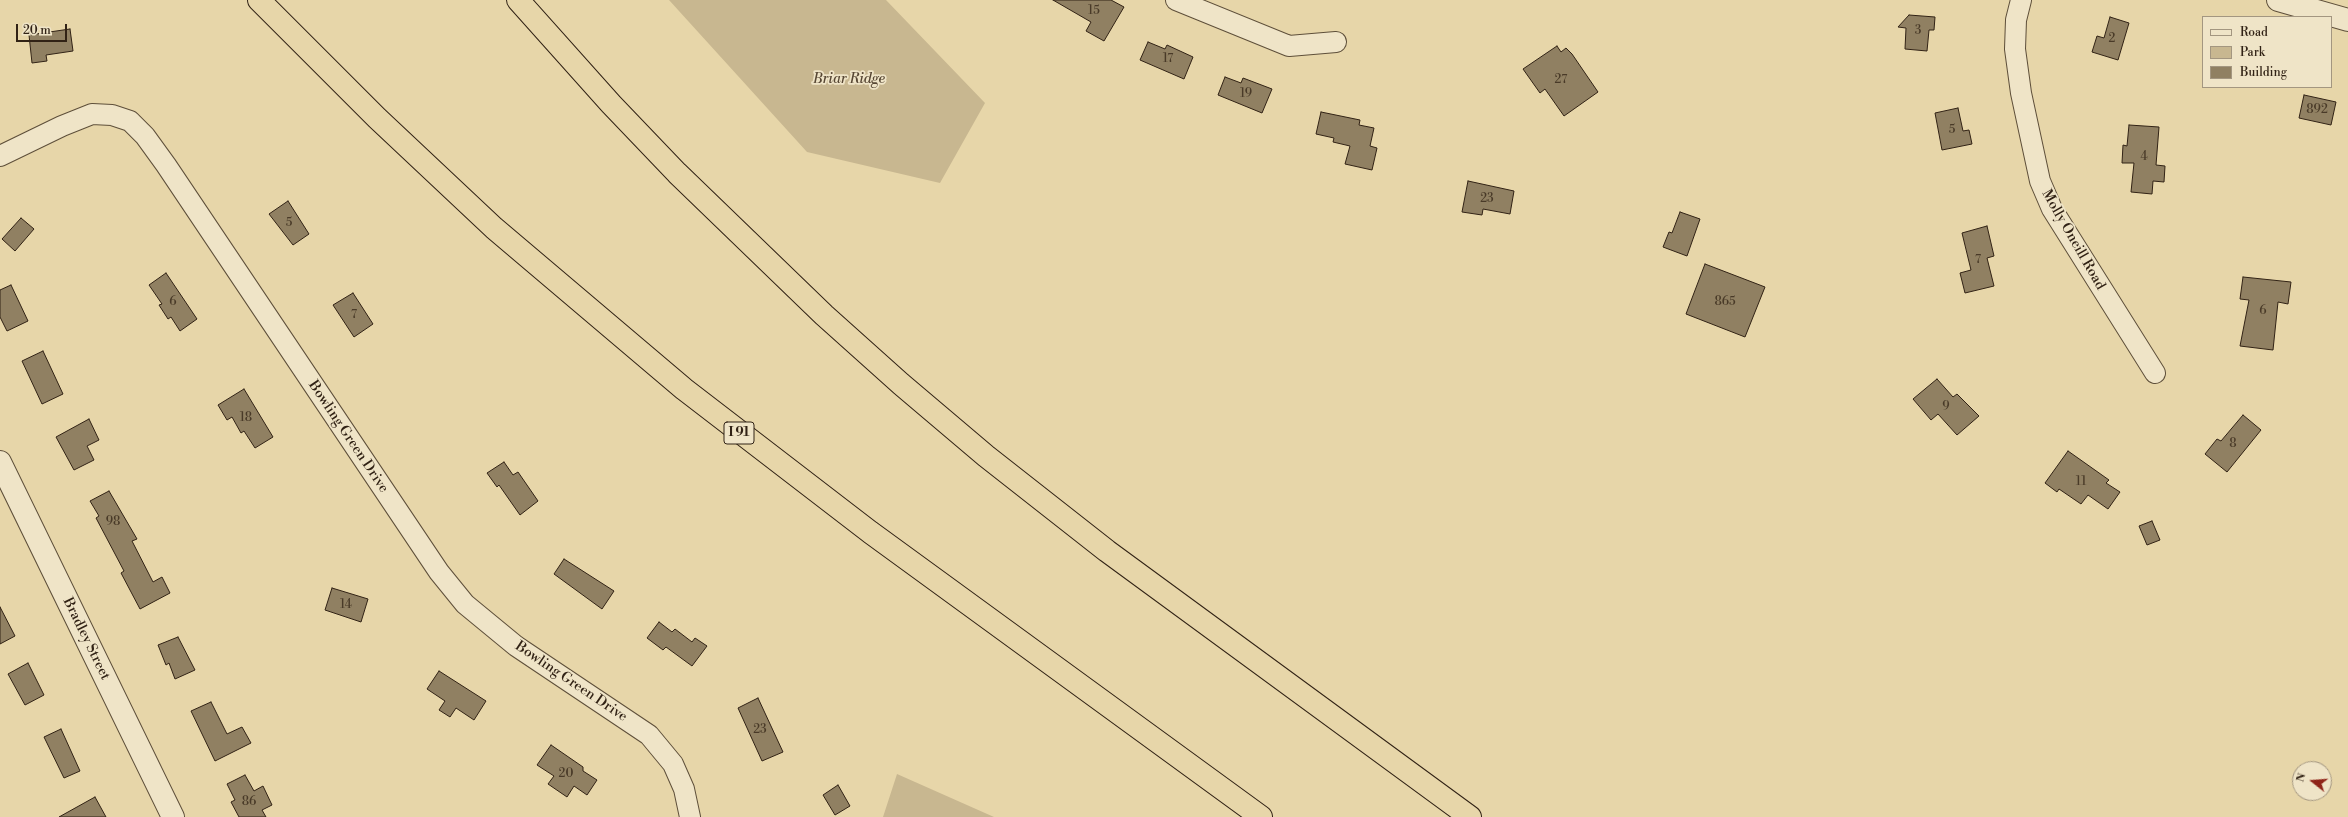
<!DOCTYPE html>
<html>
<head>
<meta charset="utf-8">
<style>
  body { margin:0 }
  #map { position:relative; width:2348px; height:817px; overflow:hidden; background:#e7d6a9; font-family:"Libre Bodoni",serif }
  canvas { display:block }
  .legend { position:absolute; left:2202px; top:16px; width:130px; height:72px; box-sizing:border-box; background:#efe4c7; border:1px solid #a39680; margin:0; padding:5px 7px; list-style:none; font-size:12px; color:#312215 }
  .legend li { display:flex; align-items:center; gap:8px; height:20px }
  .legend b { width:20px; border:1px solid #a39680 }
  .north { position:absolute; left:2292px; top:761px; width:40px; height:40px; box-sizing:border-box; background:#efe4c7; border:1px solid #a39680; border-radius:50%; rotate:287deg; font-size:11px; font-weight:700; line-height:16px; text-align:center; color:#312215 }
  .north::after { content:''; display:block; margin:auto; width:14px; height:18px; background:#8f2418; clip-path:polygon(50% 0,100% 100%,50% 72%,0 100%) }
  .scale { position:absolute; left:16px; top:24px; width:51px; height:18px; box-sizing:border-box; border:2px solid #312215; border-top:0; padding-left:5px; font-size:12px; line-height:14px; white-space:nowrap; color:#312215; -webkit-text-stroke:3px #efe4c7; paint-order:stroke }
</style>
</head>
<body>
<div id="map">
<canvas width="2348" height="817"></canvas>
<ul class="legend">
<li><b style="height:5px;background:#efe4c7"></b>Road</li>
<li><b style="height:11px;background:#c8b790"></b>Park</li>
<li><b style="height:11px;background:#908062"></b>Building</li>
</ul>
<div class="north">N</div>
<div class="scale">20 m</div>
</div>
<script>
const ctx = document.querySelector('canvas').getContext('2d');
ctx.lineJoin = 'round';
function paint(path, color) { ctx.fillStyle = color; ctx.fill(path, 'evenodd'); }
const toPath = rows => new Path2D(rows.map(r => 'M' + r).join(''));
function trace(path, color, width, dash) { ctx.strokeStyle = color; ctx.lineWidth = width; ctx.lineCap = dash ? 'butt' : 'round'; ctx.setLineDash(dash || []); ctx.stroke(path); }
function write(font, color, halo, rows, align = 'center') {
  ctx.font = font + ' "Libre Bodoni",serif'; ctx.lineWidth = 3.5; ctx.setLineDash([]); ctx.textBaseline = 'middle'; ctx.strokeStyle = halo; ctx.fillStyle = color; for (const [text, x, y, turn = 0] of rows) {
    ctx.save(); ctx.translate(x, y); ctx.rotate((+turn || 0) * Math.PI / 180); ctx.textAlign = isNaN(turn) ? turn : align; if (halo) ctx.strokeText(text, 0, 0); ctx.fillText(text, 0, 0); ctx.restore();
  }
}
paint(toPath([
  [669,0,886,0,985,103,940,183,807,152],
  [897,774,994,817,883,817]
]), '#c8b790');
const building = toPath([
  [1053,0,1111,0,1124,7,1104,41,1086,31,1091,22,1053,0],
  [1909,15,1935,17,1934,30,1929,30,1927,51,1905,49,1906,28,1898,27,1909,15],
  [2110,17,2129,23,2118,60,2092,52,2097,36,2104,38,2110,17],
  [70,29,73,51,46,55,47,61,32,63,29,35,70,29],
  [1148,42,1165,49,1167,45,1193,57,1184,79,1140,60,1148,42],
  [1557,46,1561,52,1566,48,1572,54,1598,92,1564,116,1545,89,1540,93,1523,69,1557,46],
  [1225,77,1241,83,1243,78,1272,89,1262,113,1218,95,1225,77],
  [2304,95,2336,102,2331,125,2299,118,2304,95],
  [1958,108,1963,131,1969,130,1972,144,1942,150,1935,113,1958,108],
  [1321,112,1360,120,1359,125,1374,128,1370,146,1377,148,1372,170,1345,164,1350,146,1333,142,1334,138,1316,134,1321,112],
  [2129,125,2159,127,2156,165,2165,166,2164,182,2153,181,2152,194,2131,192,2134,163,2122,163,2123,145,2127,146,2129,125],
  [1468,181,1514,191,1510,214,1483,209,1482,215,1462,212,1468,181],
  [288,201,309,234,293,245,269,214,288,201],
  [1680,212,1700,219,1687,256,1663,247,1669,232,1672,233,1680,212],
  [21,218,34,229,15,251,2,239,21,218],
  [1987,226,1994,256,1987,258,1994,286,1965,293,1960,273,1971,270,1962,233,1987,226],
  [1705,264,1765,287,1745,337,1686,314,1705,264],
  [166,273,197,319,180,331,171,317,168,319,159,305,162,304,149,285,166,273],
  [2243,277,2291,282,2288,304,2278,302,2273,350,2240,346,2249,300,2240,299,2243,277],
  [11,285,28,321,7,331,0,317,0,290,11,285],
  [353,293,373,324,354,337,333,305,353,293],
  [43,351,63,394,42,404,22,361,43,351],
  [1937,379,1953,397,1957,394,1979,416,1957,435,1938,414,1931,420,1913,399,1937,379],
  [244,389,273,437,255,448,244,431,241,433,232,417,227,420,218,405,244,389],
  [2243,415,2261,430,2227,472,2205,454,2217,439,2221,441,2243,415],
  [89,419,99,440,87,446,94,460,74,470,56,437,89,419],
  [2068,451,2109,480,2106,483,2120,492,2108,509,2088,495,2081,504,2059,489,2057,492,2045,483,2068,451],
  [504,462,513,475,518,472,538,501,520,515,499,485,497,487,487,473,504,462],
  [109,491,137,539,132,541,153,582,162,577,170,593,140,609,121,573,124,571,96,518,99,516,90,501,109,491],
  [2152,521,2160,540,2147,545,2139,526,2152,521],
  [564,559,614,591,602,609,554,574,564,559],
  [332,588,368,599,361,622,325,610,332,588],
  [0,607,15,636,0,644,0,607],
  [659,622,672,632,675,629,692,642,695,638,707,646,692,666,666,647,663,650,647,638,659,622],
  [178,637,195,670,175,679,169,663,166,665,158,645,178,637],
  [28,663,44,695,25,705,8,674,28,663],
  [439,671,486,701,474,720,456,708,450,717,439,710,445,701,427,689,439,671],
  [758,698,783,752,762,761,738,708,758,698],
  [211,702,227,734,242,727,251,743,215,761,191,711,211,702],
  [61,729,80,771,64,778,44,737,61,729],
  [551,745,583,767,583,771,597,780,587,795,574,786,567,797,548,784,554,776,537,765,551,745],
  [245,775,254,791,263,786,272,805,262,810,266,817,239,817,231,802,235,800,227,784,245,775],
  [838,785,850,806,835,815,823,795,838,785],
  [95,797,106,817,59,817,95,797]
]);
paint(building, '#908062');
trace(building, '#312215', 1);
const minor = toPath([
  [1176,0,1289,46,1336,42],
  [2021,0,2016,20,2015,49,2021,93,2040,181,2052,209,2155,373],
  [0,156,62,126,92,114,112,115,130,121,145,136,166,165,439,572,465,604,516,646,649,735,673,764,684,789,690,817]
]);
const tertiary = toPath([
  [2278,0,2348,20],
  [0,462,173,817]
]);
const motorway = toPath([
  [259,0,377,118,494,228,684,389,870,532,1261,817],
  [518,0,611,104,677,173,824,315,901,384,986,456,1107,551,1470,817]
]);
trace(minor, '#5e4f3a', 22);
trace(tertiary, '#5e4f3a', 24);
trace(motorway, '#312215', 24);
trace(minor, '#efe4c7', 20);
trace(tertiary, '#efe4c7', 22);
trace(motorway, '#e7d6a9', 22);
write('12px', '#493a28', null, [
  ["15",1094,11],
  ["3",1918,31],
  ["2",2112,39],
  ["17",1168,59],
  ["27",1561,80],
  ["19",1246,94],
  ["892",2317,110],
  ["5",1952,130],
  ["4",2144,157],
  ["23",1487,199],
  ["5",289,223],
  ["7",1978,260],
  ["6",173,302],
  ["865",1725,302],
  ["6",2263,311],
  ["7",354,315],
  ["9",1946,407],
  ["18",246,418],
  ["8",2233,444],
  ["11",2081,482],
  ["98",113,522],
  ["14",346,605],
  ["23",760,730],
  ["20",566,774],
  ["86",249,802]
]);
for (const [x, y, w] of [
  [739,433,30]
]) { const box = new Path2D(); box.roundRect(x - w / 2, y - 11, w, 22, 3); ctx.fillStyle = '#efe4c7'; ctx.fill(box); trace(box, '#312215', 1); }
write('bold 13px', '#312215', null, [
  ["I 91",739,433]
]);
write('italic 14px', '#574734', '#efe4c7', [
  ["Briar Ridge",849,80]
]);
write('14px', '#312215', '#efe4c7', [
  ["Molly Oneill Road",2073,240,60],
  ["Bowling Green Drive",348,437,56],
  ["Bradley Street",86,639,64],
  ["Bowling Green Drive",571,682,34]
]);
</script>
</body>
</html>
